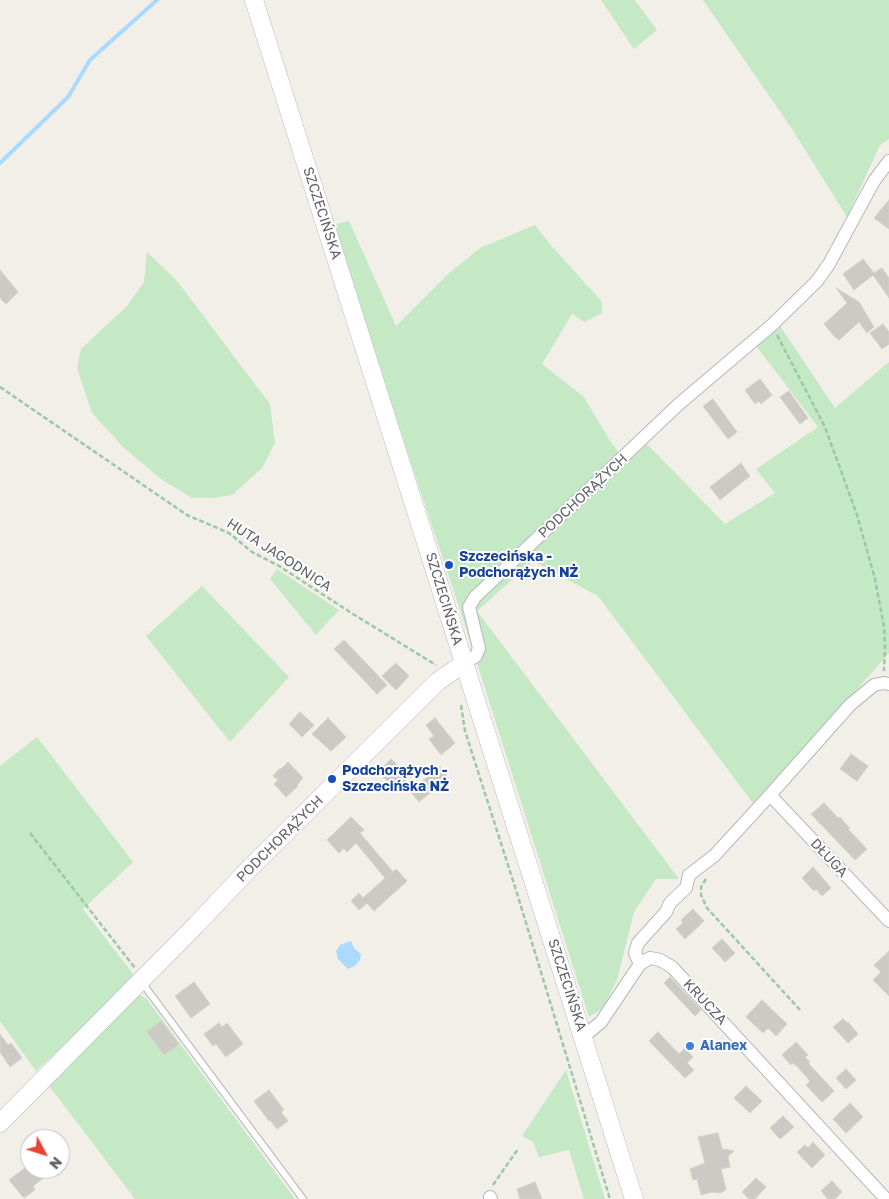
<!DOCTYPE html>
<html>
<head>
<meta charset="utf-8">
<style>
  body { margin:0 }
  #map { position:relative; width:889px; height:1199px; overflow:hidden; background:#f1efe8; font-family:"Golos Text",sans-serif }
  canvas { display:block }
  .north { position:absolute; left:20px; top:1129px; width:50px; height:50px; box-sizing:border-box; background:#fff; border:1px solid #bfc1c3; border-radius:50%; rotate:130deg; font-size:14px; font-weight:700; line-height:20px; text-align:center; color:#5f6368 }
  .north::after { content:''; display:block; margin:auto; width:18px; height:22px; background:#ea4335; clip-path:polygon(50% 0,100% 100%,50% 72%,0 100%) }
</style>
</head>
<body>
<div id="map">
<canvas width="889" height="1199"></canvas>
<div class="north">N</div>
</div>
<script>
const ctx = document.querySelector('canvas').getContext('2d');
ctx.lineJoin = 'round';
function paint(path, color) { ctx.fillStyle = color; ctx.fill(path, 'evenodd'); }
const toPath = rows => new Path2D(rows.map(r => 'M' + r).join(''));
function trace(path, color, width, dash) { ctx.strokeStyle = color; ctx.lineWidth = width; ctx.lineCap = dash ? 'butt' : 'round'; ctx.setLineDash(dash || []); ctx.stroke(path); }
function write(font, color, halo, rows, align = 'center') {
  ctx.font = font + ' "Golos Text",sans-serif'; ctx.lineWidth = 4; ctx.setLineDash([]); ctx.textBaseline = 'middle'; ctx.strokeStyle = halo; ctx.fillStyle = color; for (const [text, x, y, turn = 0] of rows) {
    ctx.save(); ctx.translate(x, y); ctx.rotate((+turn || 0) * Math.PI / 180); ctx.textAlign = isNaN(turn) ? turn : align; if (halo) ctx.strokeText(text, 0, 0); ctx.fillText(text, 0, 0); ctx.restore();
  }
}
paint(toPath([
  [601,0,635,0,657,30,634,49],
  [703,0,889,0,889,139,880,145,847,217,792,129],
  [349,221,396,326,448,274,480,248,535,225,549,243,602,302,602,313,585,322,572,314,542,364,584,397,610,441,627,463,647,444,725,524,775,493,756,469,818,427,757,347,780,326,835,408,889,362,889,653,796,759,753,803,598,596,533,561,477,611,679,879,656,879,634,912,617,980,603,1008,589,1017,465,625,332,225],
  [147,252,177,281,270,404,275,443,262,468,232,495,213,498,192,498,161,479,124,448,92,413,77,368,81,349,127,306,144,282],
  [277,569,339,610,316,635,270,579],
  [202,586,289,677,230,742,146,636],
  [37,737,133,862,83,909,136,978,36,1071,0,1021,0,766],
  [139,995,146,998,295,1199,135,1199,47,1083],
  [566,1070,605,1199,584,1199,569,1150,539,1157,533,1142,522,1136]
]), '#c5e8c5');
paint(toPath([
  [351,941,354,948,361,954,360,960,355,966,348,969,338,959,336,951,340,945]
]), '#aadaff');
trace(toPath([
  [0,163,68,97,90,60,157,0]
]), '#aadaff', 4);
const building = toPath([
  [889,200,889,229,874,218,889,200],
  [863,259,874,273,882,268,889,278,889,298,873,275,854,290,843,274,863,259],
  [0,270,18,292,6,304,0,298,0,270],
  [836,288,859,302,874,327,867,333,859,322,839,340,835,337,824,324,847,303,836,288],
  [883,324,889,332,889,344,882,349,870,333,883,324],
  [760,379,772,395,761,404,759,401,755,404,745,390,760,379],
  [789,391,808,418,800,424,780,397,789,391],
  [713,399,737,432,728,439,703,406,713,399],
  [741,463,750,476,720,500,710,487,741,463],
  [344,640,387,685,377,694,334,649,344,640],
  [396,663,409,676,396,690,382,676,396,663],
  [300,712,314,725,302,737,289,724,300,712],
  [328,718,346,737,331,751,312,734,328,718],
  [435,718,455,743,441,755,429,739,434,736,426,725,435,718],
  [851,754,868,766,857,781,840,769,851,754],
  [391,759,404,772,400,776,406,782,397,790,378,772,391,759],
  [288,762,303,778,297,785,298,786,286,797,274,784,278,780,273,776,279,769,281,769,288,762],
  [440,767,448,778,419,802,410,791,440,767],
  [824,803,838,818,840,817,844,822,850,828,848,829,867,849,855,860,811,814,824,803],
  [351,817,364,830,360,833,393,872,396,869,407,881,374,911,367,903,359,910,351,901,359,893,363,898,385,878,356,843,347,852,344,848,339,853,327,840,351,817],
  [813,867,831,888,822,896,816,889,814,891,802,878,813,867],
  [693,909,704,921,685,939,676,929,683,923,681,920,693,909],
  [722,939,735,953,725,962,712,948,722,939],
  [889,951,889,996,873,980,881,972,874,965,889,951],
  [670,977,701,1010,695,1016,664,983,670,977],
  [194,982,210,1004,191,1018,175,996,194,982],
  [762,1000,787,1024,776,1036,768,1028,763,1033,746,1017,762,1000],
  [843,1019,847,1023,848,1022,858,1034,848,1043,833,1027,843,1019],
  [161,1021,179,1044,164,1055,147,1032,161,1021],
  [219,1023,222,1027,227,1023,243,1044,226,1057,216,1044,213,1046,204,1034,219,1023],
  [658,1032,679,1054,685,1048,693,1057,687,1063,694,1070,685,1078,649,1041,658,1032],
  [0,1034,8,1045,11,1043,22,1058,10,1067,0,1052,0,1034],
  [796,1042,808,1055,805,1057,810,1062,808,1063,834,1091,822,1102,806,1085,810,1081,796,1065,792,1063,791,1065,782,1055,796,1042],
  [846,1069,856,1080,846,1089,836,1078,846,1069],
  [746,1086,762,1101,750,1113,734,1098,746,1086],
  [269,1090,284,1110,281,1112,288,1121,277,1129,270,1120,269,1121,254,1101,269,1090],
  [850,1103,863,1117,846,1133,833,1119,850,1103],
  [783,1116,794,1127,780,1139,770,1128,783,1116],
  [718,1133,722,1149,734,1151,728,1156,730,1167,721,1169,726,1190,720,1193,712,1192,701,1195,697,1179,693,1180,690,1169,705,1163,698,1137,718,1133],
  [813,1142,825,1155,812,1168,797,1152,805,1145,808,1148,813,1142],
  [30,1164,30,1169,55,1169,33,1186,35,1190,24,1198,9,1180,30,1164],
  [756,1178,766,1187,755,1199,749,1199,742,1192,756,1178],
  [832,1181,842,1192,835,1199,828,1199,821,1191,832,1181],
  [535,1182,542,1199,520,1199,517,1189,535,1182]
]);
paint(building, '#cccac5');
trace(building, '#d6d1c6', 1);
const lane = toPath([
  [144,980,146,988,303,1199]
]);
const street = toPath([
  [464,663,476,656,479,648,469,607,475,597,679,404,772,325,817,281,829,264,874,181,889,161],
  [770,795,889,921],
  [640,964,635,953,638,943,666,912,670,903,686,888,689,875,714,856,770,795,850,705,874,685,883,683,889,684],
  [583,1037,601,1022,640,964,650,958,660,960,672,967,886,1199],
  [490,1197,491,1199]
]);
const secondary = toPath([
  [254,0,634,1199],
  [0,1123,196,925,247,871,437,682,464,663]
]);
trace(lane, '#b5b8bc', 8);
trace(street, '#b5b8bc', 14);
trace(secondary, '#b6babf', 19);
trace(toPath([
  [777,335,825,427,857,515,875,579,884,627,885,646,884,671],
  [0,387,187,515,229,533,252,552,279,566,353,614,436,665],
  [461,705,465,731,516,890,610,1199],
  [30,833,135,968],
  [706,879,701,887,701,895,707,908,800,1010],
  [493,1185,518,1149]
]), '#9cc7a9', 2.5, [5, 2.5]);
trace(lane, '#fff', 6);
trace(street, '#fff', 12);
trace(secondary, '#fff', 18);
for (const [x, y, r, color] of [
  [449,565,5,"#1a4fb4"],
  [332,779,5,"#1a4fb4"],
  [690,1046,5,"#3f7fe0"]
]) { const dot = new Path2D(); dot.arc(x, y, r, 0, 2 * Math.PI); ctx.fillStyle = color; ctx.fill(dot); trace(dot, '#fff', 2); }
write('14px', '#5f6368', '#fff', [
  ["SZCZECIŃSKA",322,213,72],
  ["PODCHORĄŻYCH",583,496,-43],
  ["HUTA JAGODNICA",279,555,33],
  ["SZCZECIŃSKA",444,599,73],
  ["PODCHORĄŻYCH",280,839,-45],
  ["DŁUGA",829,858,47],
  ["SZCZECIŃSKA",567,985,72],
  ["KRUCZA",705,1002,47]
]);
write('bold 14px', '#164399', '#fff', [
  ["Szczecińska -",459,557],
  ["Podchorążych NŻ",459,573],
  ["Podchorążych -",342,771],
  ["Szczecińska NŻ",342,787]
], 'left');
write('bold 14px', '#366cbe', '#fff', [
  ["Alanex",700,1046]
], 'left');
</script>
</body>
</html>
